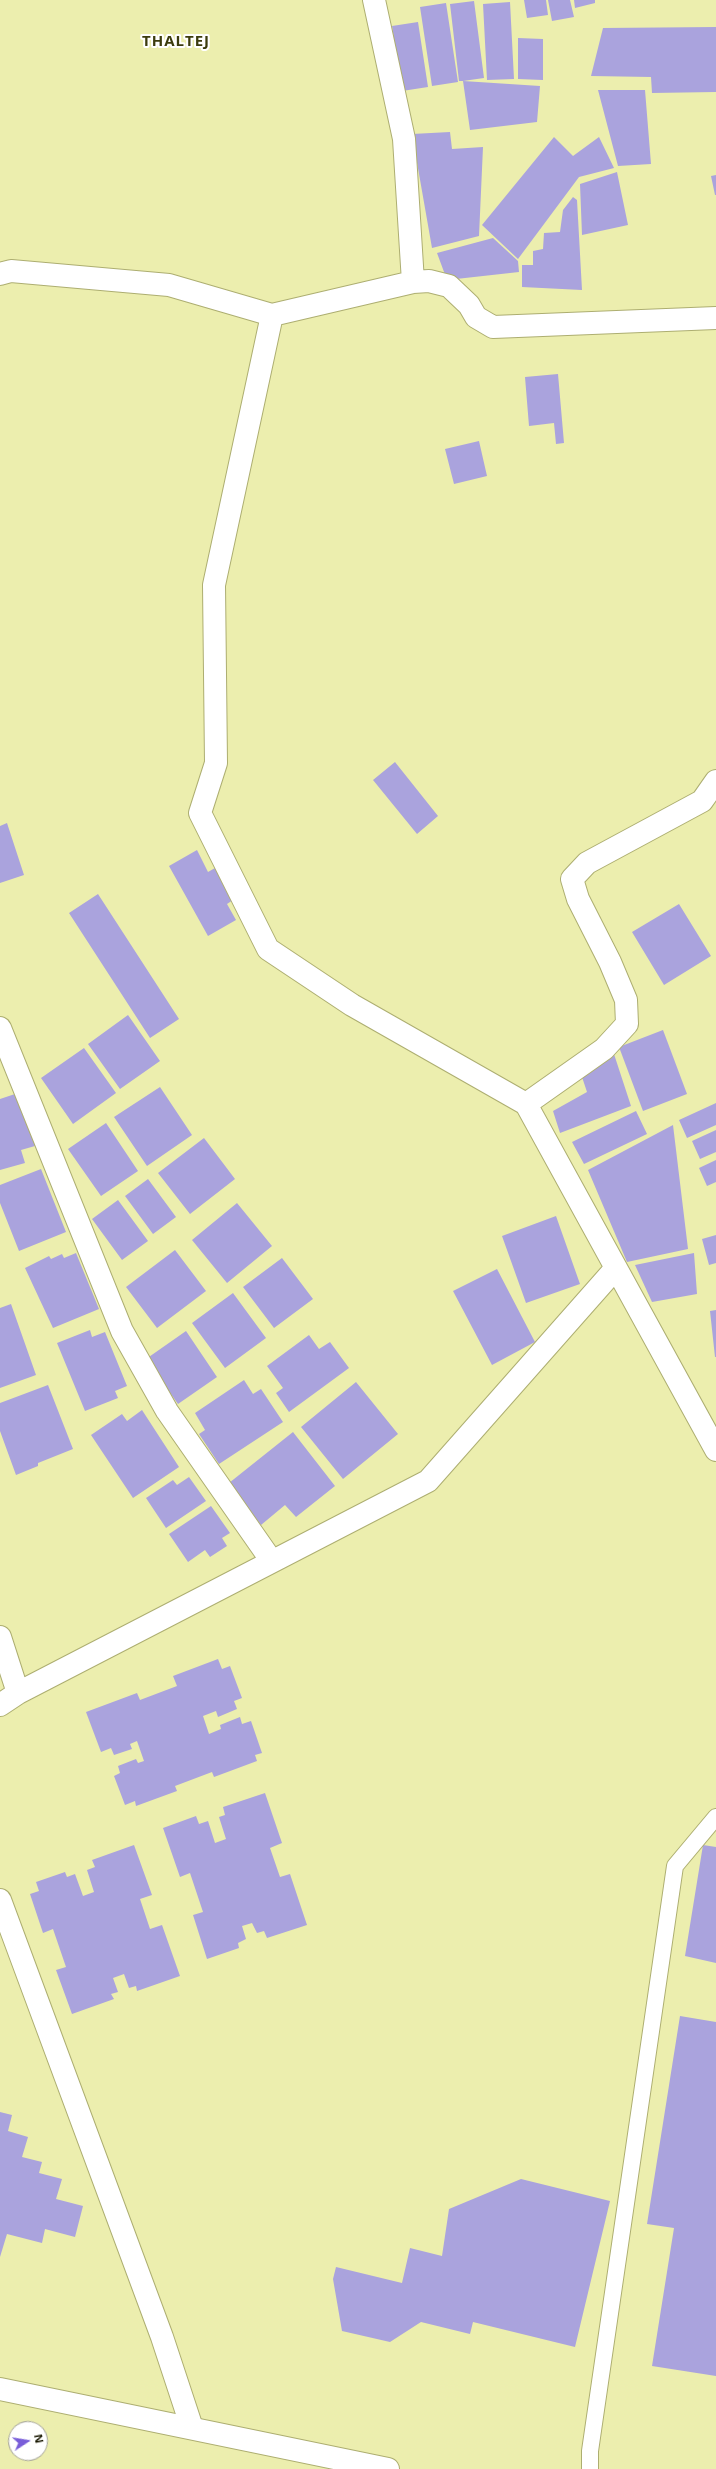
<!DOCTYPE html>
<html>
<head>
<meta charset="utf-8">
<style>
  body { margin:0 }
  #map { position:relative; width:716px; height:2469px; overflow:hidden; background:#eceeae; font-family:"Open Sans",sans-serif }
  canvas { display:block }
  .north { position:absolute; left:8px; top:2421px; width:40px; height:40px; box-sizing:border-box; background:#fff; border:1px solid #a3a299; border-radius:50%; rotate:78deg; font-size:11px; font-weight:700; line-height:16px; text-align:center; color:#181701 }
  .north::after { content:''; display:block; margin:auto; width:14px; height:18px; background:#795ed9; clip-path:polygon(50% 0,100% 100%,50% 72%,0 100%) }
</style>
</head>
<body>
<div id="map">
<canvas width="716" height="2469"></canvas>
<div class="north">N</div>
</div>
<script>
const ctx = document.querySelector('canvas').getContext('2d');
ctx.lineJoin = 'round';
function paint(path, color) { ctx.fillStyle = color; ctx.fill(path, 'evenodd'); }
const toPath = rows => new Path2D(rows.map(r => 'M' + r).join(''));
function trace(path, color, width, dash) { ctx.strokeStyle = color; ctx.lineWidth = width; ctx.lineCap = dash ? 'butt' : 'round'; ctx.setLineDash(dash || []); ctx.stroke(path); }
function write(font, color, halo, rows, align = 'center') {
  ctx.font = font + ' "Open Sans",sans-serif'; ctx.lineWidth = 4; ctx.setLineDash([]); ctx.textBaseline = 'middle'; ctx.strokeStyle = halo; ctx.fillStyle = color; for (const [text, x, y, turn = 0] of rows) {
    ctx.save(); ctx.translate(x, y); ctx.rotate((+turn || 0) * Math.PI / 180); ctx.textAlign = isNaN(turn) ? turn : align; if (halo) ctx.strokeText(text, 0, 0); ctx.fillText(text, 0, 0); ctx.restore();
  }
}
paint(toPath([
  [524,0,546,0,548,15,527,18],
  [548,0,570,0,574,17,552,21],
  [574,0,595,0,595,3,575,8],
  [474,1,484,78,463,81,540,86,537,122,470,130,463,81,459,81,450,4],
  [510,2,514,79,487,80,483,4],
  [446,3,458,82,432,86,420,7],
  [418,22,428,87,402,91,392,26],
  [716,27,716,92,652,93,651,77,591,76,603,28],
  [518,38,543,39,543,80,518,79],
  [598,90,645,90,651,164,618,166],
  [450,132,452,149,483,147,479,236,432,248,412,134],
  [554,137,573,156,599,137,614,168,579,177,518,259,482,225],
  [617,172,628,225,582,235,580,184],
  [716,175,716,195,715,195,711,176],
  [573,197,577,200,582,290,522,287,522,265,533,265,533,251,543,249,544,233,560,232,563,210],
  [493,238,518,261,519,272,447,280,437,253],
  [558,374,564,443,556,444,554,423,529,426,525,377],
  [479,441,487,476,454,484,445,449],
  [395,762,438,816,417,834,373,780],
  [7,823,24,875,0,883,0,826],
  [197,850,208,872,215,868,233,900,227,904,236,920,208,936,169,866],
  [98,894,179,1019,150,1038,69,913],
  [679,904,711,956,664,985,632,932],
  [128,1015,160,1061,120,1089,88,1044],
  [663,1030,687,1094,643,1111,619,1047],
  [84,1048,116,1093,73,1124,41,1078],
  [613,1051,631,1106,560,1133,553,1111,587,1092,581,1074],
  [160,1087,192,1135,147,1166,114,1117],
  [18,1093,35,1146,21,1150,25,1163,0,1170,0,1099],
  [716,1103,716,1125,687,1138,679,1120],
  [636,1111,647,1134,584,1164,572,1142],
  [106,1123,138,1171,101,1196,68,1149],
  [673,1125,688,1249,627,1262,588,1170],
  [716,1130,716,1152,700,1159,692,1141],
  [204,1138,235,1179,190,1214,158,1173],
  [716,1160,716,1182,707,1186,699,1168],
  [41,1169,66,1232,19,1251,0,1203,0,1185],
  [148,1179,176,1217,153,1234,125,1196],
  [118,1200,148,1241,122,1260,92,1219],
  [237,1203,272,1246,227,1283,192,1240],
  [556,1216,580,1284,526,1303,502,1236],
  [716,1235,716,1263,709,1265,702,1239],
  [175,1250,206,1291,157,1328,126,1287],
  [76,1253,99,1309,53,1328,25,1268,49,1256,51,1259,62,1254,64,1258],
  [694,1253,697,1294,652,1302,635,1265],
  [282,1258,313,1299,274,1328,243,1287],
  [497,1269,535,1342,492,1365,453,1291],
  [233,1293,266,1338,225,1368,192,1323],
  [11,1304,36,1375,0,1388,0,1308],
  [716,1310,716,1357,715,1357,710,1311],
  [90,1330,92,1337,105,1332,127,1386,115,1391,118,1398,85,1411,57,1343],
  [186,1331,217,1377,178,1404,146,1359],
  [309,1335,319,1349,330,1342,349,1368,289,1412,276,1393,283,1388,267,1366],
  [244,1380,253,1394,261,1389,283,1422,219,1464,199,1434,205,1430,195,1413],
  [356,1382,398,1434,343,1479,301,1427],
  [48,1385,73,1449,38,1463,38,1466,16,1475,0,1431,0,1403],
  [142,1410,179,1467,133,1498,91,1435,122,1414,127,1421],
  [293,1432,335,1486,296,1517,285,1505,261,1525,229,1483],
  [189,1477,206,1501,166,1528,146,1498,173,1480,177,1485],
  [211,1506,230,1533,222,1538,227,1546,210,1557,205,1550,188,1562,169,1534],
  [218,1659,222,1669,230,1666,242,1698,234,1701,237,1709,218,1717,216,1711,203,1716,209,1734,221,1729,220,1725,240,1717,242,1724,251,1721,262,1753,255,1755,257,1761,214,1777,212,1772,175,1786,177,1791,136,1806,135,1801,125,1805,114,1776,120,1773,118,1766,136,1759,138,1763,144,1761,137,1741,130,1744,132,1749,114,1755,111,1748,101,1752,86,1712,137,1693,140,1700,177,1686,173,1676],
  [265,1793,282,1843,270,1848,280,1877,290,1874,307,1925,267,1938,264,1931,257,1933,252,1923,242,1926,246,1939,238,1943,239,1948,207,1959,193,1915,203,1912,190,1873,180,1877,163,1828,196,1816,199,1824,208,1821,215,1843,226,1839,219,1817,225,1815,223,1807],
  [134,1845,152,1895,140,1899,150,1929,162,1925,180,1976,137,1991,136,1986,129,1988,124,1974,113,1978,118,1992,111,1994,114,1999,72,2014,56,1970,66,1967,53,1929,43,1933,30,1894,39,1891,36,1882,65,1872,67,1877,75,1874,83,1896,94,1892,87,1870,95,1867,92,1860],
  [703,1845,716,1847,716,1963,685,1956],
  [680,2016,716,2022,716,2376,652,2366,674,2228,647,2224],
  [0,2112,12,2115,8,2131,28,2137,22,2157,42,2162,39,2173,62,2179,56,2199,83,2206,75,2237,45,2229,42,2243,7,2234,0,2257],
  [521,2179,610,2201,575,2347,473,2322,470,2334,421,2322,390,2342,342,2331,333,2279,336,2267,402,2283,410,2248,442,2256,449,2209]
]), '#aaa3dd');
const lane = toPath([
  [590,2469,590,2451,675,1866,716,1817]
]);
const street = toPath([
  [374,0,404,139,413,282],
  [0,274,11,271,169,285,272,315],
  [716,318,493,327,476,317,469,305,449,286,429,281,413,282,272,315,214,585,216,763,200,813,268,949,352,1005,526,1104,716,1450],
  [0,1028,122,1331,167,1411,271,1560],
  [526,1104,604,1049,627,1024,626,1000,610,962,578,899,572,879,587,863,702,801,716,781],
  [0,1637,18,1693],
  [0,1705,18,1693,428,1481,616,1268],
  [0,1900,162,2337,192,2428]
]);
const primary = toPath([
  [0,2389,388,2469]
]);
trace(lane, '#adae71', 18);
trace(street, '#adae71', 24);
trace(primary, '#adae71', 24);
trace(lane, '#fff', 16);
trace(street, '#fff', 22);
trace(primary, '#fff', 22);
ctx.letterSpacing = '1px';
write('bold 15px', '#3c3c0d', '#fff', [
  ["THALTEJ",176,42]
]);
ctx.letterSpacing = '0px';
</script>
</body>
</html>
